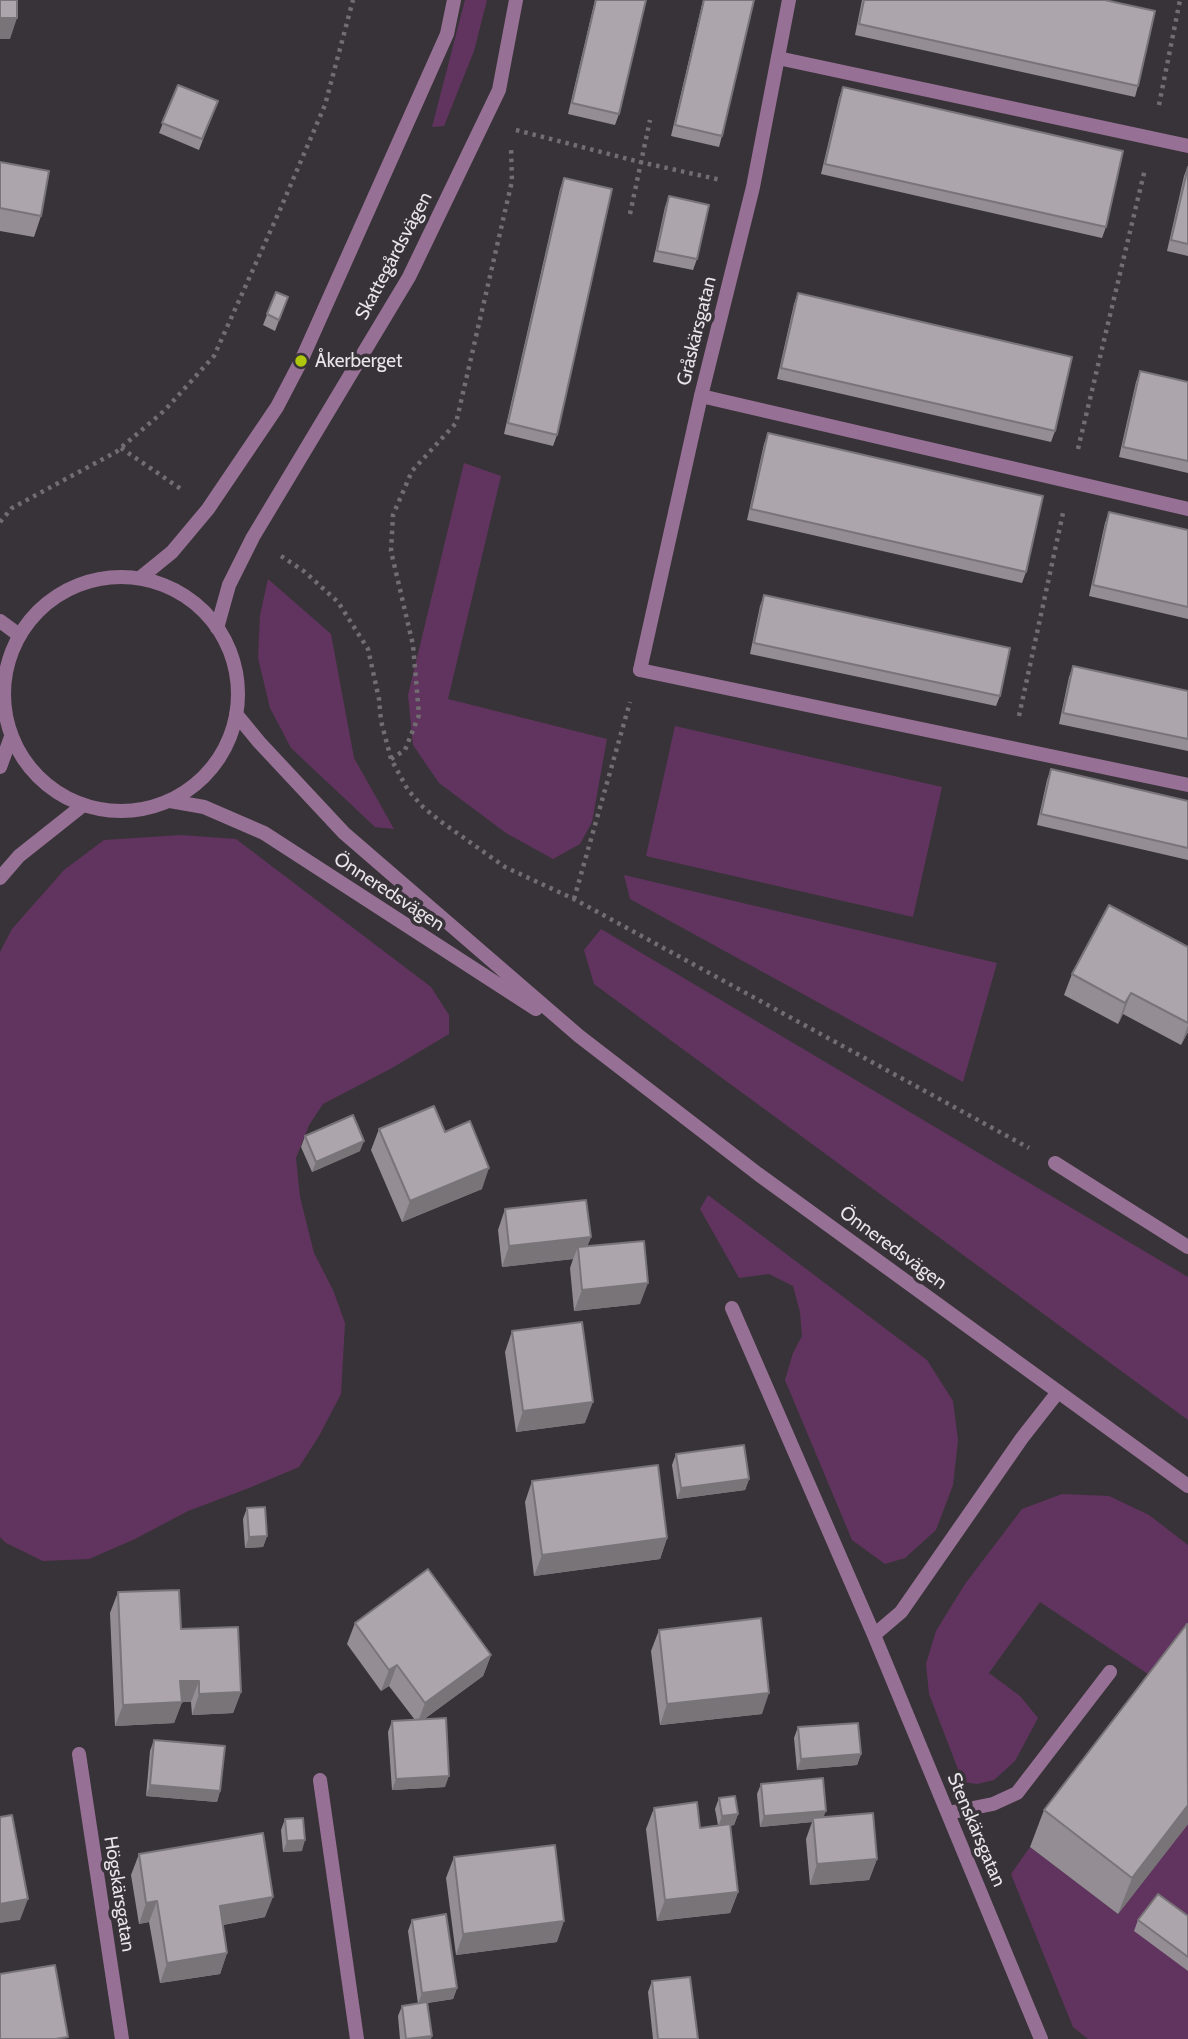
<!DOCTYPE html>
<html>
<head>
<meta charset="utf-8">
<style>
  body { margin:0 }
  canvas { display:block; background:#383338 }
</style>
</head>
<body>
<canvas width="1188" height="2039"></canvas>
<script>
const ctx = document.querySelector('canvas').getContext('2d');
ctx.lineJoin = 'round';
function paint(path, color) { ctx.fillStyle = color; ctx.fill(path, 'evenodd'); }
const toPath = rows => new Path2D(rows.map(r => 'M' + r).join(''));
function trace(path, color, width, dash) { ctx.strokeStyle = color; ctx.lineWidth = width; ctx.lineCap = dash ? 'butt' : 'round'; ctx.setLineDash(dash || []); ctx.stroke(path); }
function write(font, color, halo, rows, align = 'center') {
  ctx.font = font + ' Cabin,sans-serif'; ctx.lineWidth = 7; ctx.setLineDash([]); ctx.textBaseline = 'middle'; ctx.strokeStyle = halo; ctx.fillStyle = color; for (const [text, x, y, turn = 0] of rows) {
    ctx.save(); ctx.translate(x, y); ctx.rotate((+turn || 0) * Math.PI / 180); ctx.textAlign = isNaN(turn) ? turn : align; if (halo) ctx.strokeText(text, 0, 0); ctx.fillText(text, 0, 0); ctx.restore();
  }
}
paint(toPath([
  [465,0,487,0,474,51,444,126,432,127],
  [464,463,501,476,448,699,607,739,592,822,580,844,553,859,506,833,439,783,413,745,408,695],
  [268,579,331,634,354,758,394,829,375,827,291,748,270,708,258,658,260,615],
  [675,726,942,787,913,917,646,856],
  [181,835,236,839,431,987,449,1015,449,1034,392,1068,323,1104,309,1125,296,1158,300,1197,314,1253,333,1290,345,1323,341,1394,319,1436,299,1467,249,1488,188,1511,135,1539,89,1559,43,1561,6,1543,0,1537,0,952,12,929,64,870,104,840],
  [624,875,997,963,963,1082,630,899],
  [601,929,1188,1277,1188,1420,594,984,584,950],
  [708,1195,927,1360,953,1401,958,1440,953,1485,936,1530,905,1558,885,1564,852,1540,785,1380,793,1353,802,1336,800,1312,793,1286,769,1274,739,1278,700,1209],
  [1062,1494,1109,1496,1149,1515,1188,1545,1188,1664,1154,1678,1040,1602,989,1673,1020,1696,1038,1718,1015,1761,994,1780,977,1784,963,1782,929,1694,926,1664,936,1631,965,1584,1022,1509],
  [1188,1824,1188,2039,1088,2039,1073,2027,1011,1874,1030,1847,1118,1914]
]), '#60345e');
trace(toPath([
  [1159,105,1180,0],
  [516,130,640,162,721,180],
  [630,214,650,120],
  [121,448,181,489],
  [1078,449,1145,169],
  [0,522,12,508,116,452,165,410,214,356,279,212,325,105,353,0],
  [281,556,305,572,338,602,368,649,379,699,381,721,391,759,408,790,423,807,440,821,505,867,574,899,1029,1148],
  [1019,716,1063,513],
  [391,759,405,750,419,715,413,645,391,551,393,515,412,471,456,423,512,181,511,146],
  [574,899,630,702]
]), '#716d71', 4.5, [3.5, 5]);
trace(toPath([
  [778,58,1188,146],
  [701,396,1188,509],
  [640,670,1188,785],
  [79,1754,122,2039],
  [320,1780,357,2039],
  [948,1813,993,1804,1017,1793,1110,1672]
]), '#977195', 14);
trace(toPath([
  [0,621,19,635],
  [640,670,701,396,753,187,789,0],
  [1055,1163,1188,1247],
  [732,1308,874,1635,1041,2039],
  [874,1635,901,1612,1022,1438,1058,1392]
]), '#977195', 14);
trace(toPath([
  '4 694a117 117 0 1 1 234 0a117 117 0 1 1-234 0Z',
  [140,578,172,552,208,509,277,407,301,361,447,34,454,0],
  [217,628,229,585,253,537,409,277,499,90,516,0],
  [236,714,259,742,344,833,579,1036,758,1174,1188,1486],
  [0,767,11,737],
  [170,801,204,807,264,833,536,1009],
  [0,878,19,856,82,806]
]), '#977195', 14);
paint(toPath([
  [595,0,646,0,619,114,615,125,568,114],
  [703,0,754,0,722,136,719,147,671,136],
  [862,0,1105,0,1138,86,1135,97,855,35],
  [178,85,218,101,199,150,159,133],
  [843,87,1106,227,1102,238,821,174,839,98],
  [0,162,41,216,34,237,0,231],
  [1188,166,1188,256,1167,251,1184,176],
  [564,178,557,435,553,446,504,434,560,189],
  [669,196,697,259,693,270,653,262,665,207],
  [276,292,288,297,275,331,263,325],
  [798,293,1055,431,1051,442,777,379,794,304],
  [1140,371,1188,382,1188,473,1119,457,1136,382],
  [768,433,1026,572,1022,583,747,520,764,444],
  [1109,512,1188,530,1188,619,1089,596,1105,523],
  [764,595,1000,696,996,706,750,654,760,606],
  [1073,666,1188,691,1188,751,1059,724,1069,677],
  [1051,769,1188,801,1188,860,1037,825,1047,780],
  [1188,947,1188,1032,1181,1045,1123,1014,1118,1024,1064,995,1072,974],
  [379,1129,445,1132,482,1189,402,1222,371,1150],
  [305,1136,360,1151,312,1172,301,1147],
  [505,1209,591,1237,587,1246,640,1304,574,1311,570,1268,573,1259,502,1267,498,1230],
  [512,1331,585,1423,516,1432,505,1352],
  [676,1454,749,1479,745,1490,677,1499,672,1465],
  [532,1481,667,1538,660,1559,534,1576,525,1502],
  [247,1508,267,1536,263,1547,245,1548,243,1519],
  [118,1592,181,1629,241,1692,233,1713,192,1715,191,1702,182,1702,174,1723,115,1726,110,1613],
  [355,1623,491,1655,483,1676,423,1720,445,1787,392,1790,388,1732,392,1721,415,1720,389,1686,381,1691,347,1644],
  [1188,1624,1188,1824,1118,1914,1030,1847,1044,1810],
  [659,1630,762,1714,660,1725,651,1651],
  [798,1727,861,1754,857,1765,797,1770,794,1738],
  [154,1740,220,1791,217,1802,146,1796,150,1751],
  [761,1784,824,1817,877,1859,869,1880,810,1885,806,1839,812,1822,760,1827,757,1794],
  [719,1798,738,1814,734,1825,730,1826,738,1892,730,1913,657,1921,646,1829,654,1808,700,1828,718,1825,715,1809],
  [285,1819,302,1851,283,1852,281,1830],
  [139,1854,265,1917,223,1925,227,1953,220,1974,160,1983,149,1922,139,1924,131,1875],
  [454,1857,557,1942,456,1955,446,1878],
  [1188,1916,1188,1971,1134,1931,1138,1920],
  [412,1920,457,1988,453,1999,428,2003,431,2039,400,2039,398,2016,402,2006,418,2004,408,1931],
  [652,1981,698,2039,653,2039,648,1992]
]), '#948e94');
paint(toPath([
  [0,18,17,18,10,39,0,39],
  [1131,993,1123,1014,1118,1024,1125,1003],
  [1188,1025,1188,1032,1181,1045],
  [364,1141,360,1151,312,1172,316,1162],
  [489,1168,482,1189,402,1222,410,1201],
  [591,1237,583,1258,578,1247,573,1259,502,1267,509,1246],
  [648,1283,640,1304,574,1311,582,1290],
  [593,1402,585,1423,516,1432,523,1411],
  [749,1479,745,1490,677,1499,681,1488],
  [267,1536,263,1547,245,1548,249,1537],
  [667,1538,660,1559,534,1576,542,1555],
  [491,1655,483,1676,417,1724,425,1703],
  [397,1665,389,1686,381,1691,389,1670],
  [180,1681,199,1681,191,1702,173,1702],
  [241,1692,233,1713,192,1715,199,1694],
  [769,1693,762,1714,660,1725,667,1704],
  [182,1702,174,1723,115,1726,123,1705],
  [861,1754,857,1765,797,1770,801,1759],
  [449,1776,445,1787,392,1790,396,1779],
  [150,1785,220,1791,217,1802,146,1796],
  [1188,1805,1188,1824,1118,1914,1132,1878],
  [826,1811,822,1821,813,1818,812,1822,760,1827,764,1816],
  [738,1814,734,1825,718,1827,722,1816],
  [305,1840,302,1851,283,1852,287,1841],
  [877,1859,869,1880,810,1885,817,1864],
  [738,1892,730,1913,657,1921,665,1900],
  [273,1897,265,1917,212,1927,220,1906],
  [28,1899,20,1920,0,1923,0,1904],
  [157,1901,149,1922,139,1924,146,1903],
  [564,1921,557,1942,456,1955,463,1934],
  [227,1953,220,1974,160,1983,167,1963],
  [457,1988,453,1999,418,2004,422,1993],
  [432,2036,431,2039,410,2039]
]), '#787478');
const building = toPath([
  [0,0,17,0,17,18,0,18,0,0],
  [596,0,646,0,619,114,572,103,596,0],
  [704,0,754,0,722,136,675,125,704,0],
  [864,0,1105,0,1155,11,1138,86,859,24,864,0],
  [178,85,218,101,202,139,162,123,178,85],
  [843,87,1123,151,1106,227,825,164,843,87],
  [0,162,49,171,41,216,0,208,0,162],
  [1188,167,1188,244,1171,240,1188,167],
  [564,178,612,189,557,435,508,423,564,178],
  [669,196,709,205,697,259,657,251,669,196],
  [276,292,288,297,279,320,267,314,276,292],
  [798,293,1072,357,1055,431,781,368,798,293],
  [1140,371,1188,382,1188,461,1123,447,1140,371],
  [768,433,1043,496,1026,572,751,509,768,433],
  [1109,512,1188,530,1188,607,1093,585,1109,512],
  [764,595,1010,648,1000,696,754,643,764,595],
  [1073,666,1188,691,1188,739,1063,713,1073,666],
  [1051,769,1188,801,1188,848,1041,814,1051,769],
  [1109,905,1188,947,1188,1023,1131,993,1125,1003,1072,974,1109,905],
  [434,1106,445,1132,470,1121,489,1168,410,1201,379,1129,434,1106],
  [353,1115,364,1141,316,1162,305,1136,353,1115],
  [586,1200,591,1237,509,1246,505,1209,586,1200],
  [644,1241,648,1283,582,1290,578,1247,644,1241],
  [582,1322,593,1402,523,1411,512,1331,582,1322],
  [744,1445,749,1479,681,1488,676,1454,744,1445],
  [658,1465,667,1538,542,1555,532,1481,658,1465],
  [265,1507,267,1536,249,1537,247,1508,265,1507],
  [428,1569,491,1655,425,1703,397,1665,389,1670,355,1623,428,1569],
  [179,1590,181,1629,238,1627,241,1692,199,1694,199,1681,180,1681,182,1702,123,1705,118,1592,179,1590],
  [761,1618,769,1693,667,1704,659,1630,761,1618],
  [1187,1624,1188,1805,1132,1878,1044,1810,1187,1624],
  [446,1718,449,1776,396,1779,392,1721,446,1718],
  [858,1723,861,1754,801,1759,798,1727,858,1723],
  [154,1740,225,1746,220,1791,150,1785,154,1740],
  [823,1778,826,1811,764,1816,761,1784,823,1778],
  [735,1796,738,1814,722,1816,719,1798,735,1796],
  [697,1802,700,1828,730,1824,738,1892,665,1900,654,1808,697,1802],
  [873,1813,877,1859,817,1864,813,1818,873,1813],
  [12,1815,28,1899,0,1904,0,1817,12,1815],
  [303,1818,305,1840,287,1841,285,1819,303,1818],
  [263,1833,273,1897,220,1906,227,1953,167,1963,157,1901,146,1903,139,1854,263,1833],
  [555,1845,564,1921,463,1934,454,1857,555,1845],
  [1158,1894,1188,1916,1188,1957,1138,1920,1158,1894],
  [446,1914,457,1988,422,1993,412,1920,446,1914],
  [55,1965,68,2037,55,2039,0,2039,0,1974,55,1965],
  [690,1977,698,2039,658,2039,652,1981,690,1977],
  [427,2002,432,2036,406,2039,402,2006,427,2002]
]);
paint(building, '#aca5ac');
trace(building, '#787478', 2);
for (const [x, y, r, color] of [
  [301,361,7,"#aec60b"]
]) { const dot = new Path2D(); dot.arc(x, y, r, 0, 2 * Math.PI); ctx.fillStyle = color; ctx.fill(dot); trace(dot, '#383338', 2.5); }
write('19px', '#e8e5e8', '#383338', [
  ["Skattegårdsvägen",394,256,-62],
  ["Gråskärsgatan",697,331,-76],
  ["Önneredsvägen",389,892,33],
  ["Önneredsvägen",893,1248,36],
  ["Stenskärsgatan",976,1830,67],
  ["Högskärsgatan",119,1894,81]
]);
write('19px', '#e8e5e8', '#383338', [
  ["Åkerberget",315,361]
], 'left');
</script>
</body>
</html>
